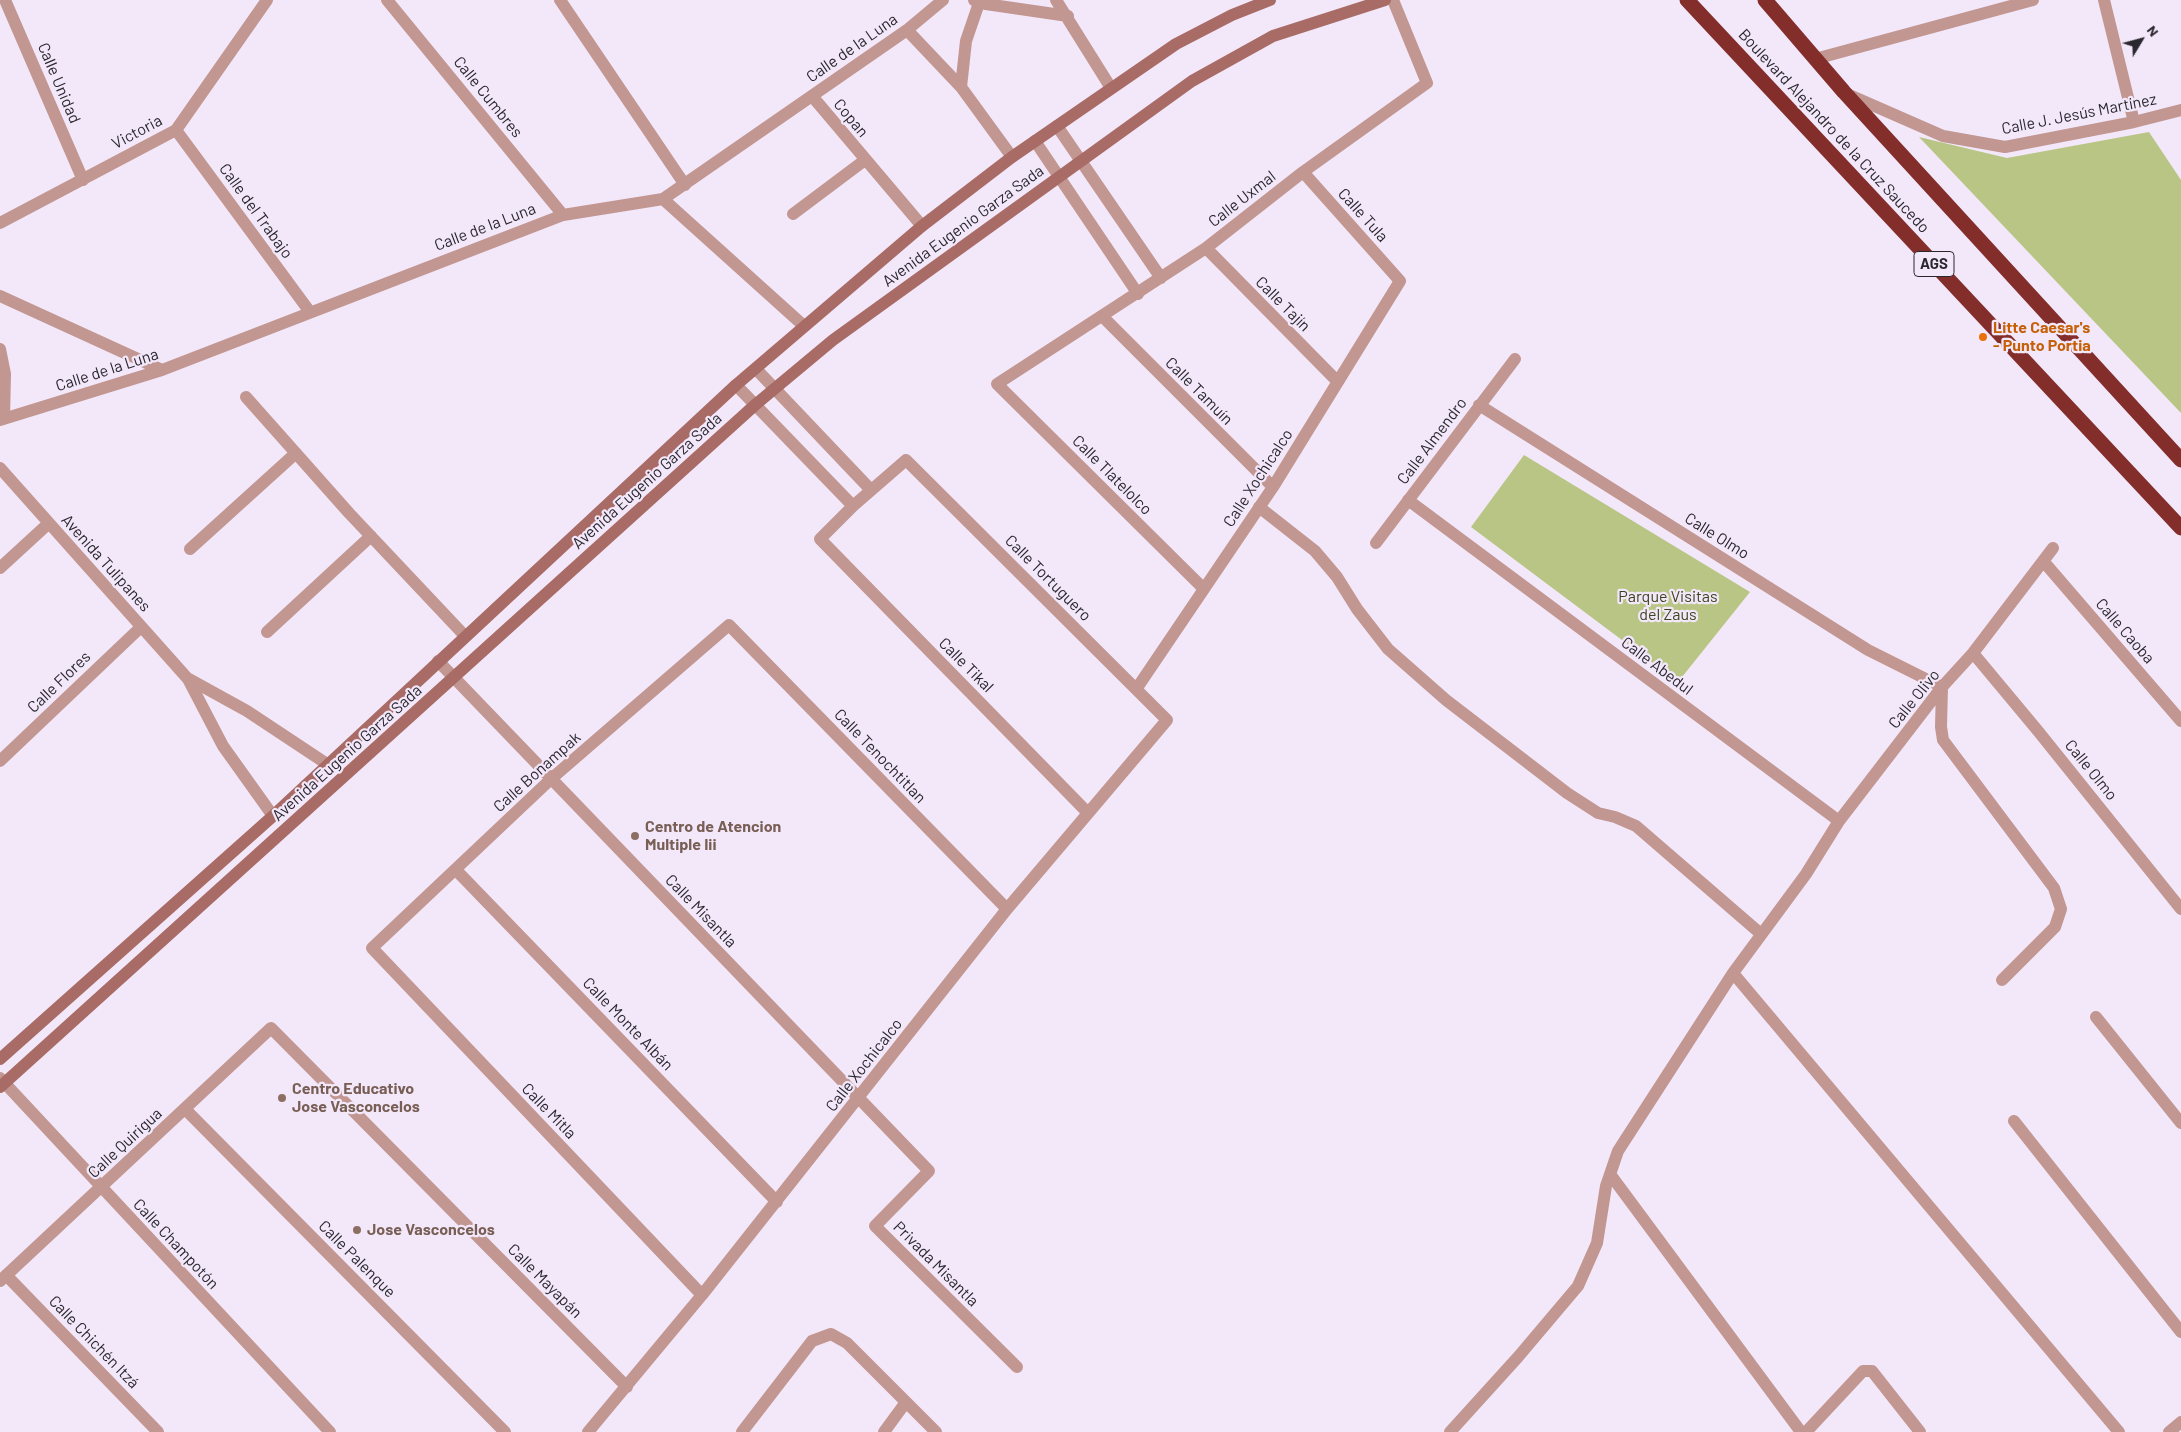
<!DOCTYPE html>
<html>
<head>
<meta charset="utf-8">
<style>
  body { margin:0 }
  #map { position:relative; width:2181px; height:1432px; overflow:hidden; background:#f2e8fa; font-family:Barlow,sans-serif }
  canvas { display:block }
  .north { position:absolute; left:2116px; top:15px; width:50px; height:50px; -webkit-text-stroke:4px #f2e8fa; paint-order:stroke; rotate:53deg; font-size:14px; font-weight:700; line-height:20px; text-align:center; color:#2b272e }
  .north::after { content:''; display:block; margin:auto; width:18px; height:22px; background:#2b272e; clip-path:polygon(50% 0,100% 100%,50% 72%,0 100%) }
</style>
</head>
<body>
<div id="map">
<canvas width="2181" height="1432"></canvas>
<div class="north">N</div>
</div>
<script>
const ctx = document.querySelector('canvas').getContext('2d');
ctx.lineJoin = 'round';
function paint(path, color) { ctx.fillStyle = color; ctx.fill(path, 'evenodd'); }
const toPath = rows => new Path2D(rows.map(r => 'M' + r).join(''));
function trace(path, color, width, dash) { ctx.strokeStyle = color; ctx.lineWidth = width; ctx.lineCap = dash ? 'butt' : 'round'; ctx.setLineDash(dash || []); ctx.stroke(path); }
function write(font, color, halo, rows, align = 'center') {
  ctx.font = font + ' Barlow,sans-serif'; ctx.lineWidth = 4.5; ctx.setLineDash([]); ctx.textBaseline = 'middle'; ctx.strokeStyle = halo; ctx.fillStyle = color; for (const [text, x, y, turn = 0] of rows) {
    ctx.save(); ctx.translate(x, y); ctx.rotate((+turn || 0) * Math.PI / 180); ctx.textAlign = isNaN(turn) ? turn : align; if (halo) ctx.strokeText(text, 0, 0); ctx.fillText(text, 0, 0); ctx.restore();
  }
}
paint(toPath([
  [2149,132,2181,180,2181,413,1919,137,2007,158],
  [1524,455,1750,592,1678,682,1471,527]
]), '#b9c584');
trace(toPath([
  [5,0,83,180],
  [387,0,563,215],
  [560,0,685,185],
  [974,0,979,3,1068,16],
  [1056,0,1111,88],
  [2104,0,2134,122],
  [907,30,961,87,1012,157],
  [1815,59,2033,0],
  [961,87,966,41,979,3],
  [1847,94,1943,136,2005,147,2134,122,2181,110],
  [812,96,922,226],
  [1057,126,1161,278],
  [176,130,310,312],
  [1035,141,1138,294],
  [663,199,804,326],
  [793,214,865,160],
  [0,223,176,130,267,0],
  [1206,248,1338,382],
  [0,296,162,370],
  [1103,317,1273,487],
  [0,349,5,374,4,419],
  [756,369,871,490],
  [736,385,853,506],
  [246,397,349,513,465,636],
  [1479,405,1868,650,1942,687,1941,727,1943,740,2054,888,2061,909,2055,927,2002,980],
  [0,420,162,370,563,215,663,199,907,30,943,0],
  [0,468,188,679,223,746,273,816],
  [1408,500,1839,821],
  [1259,507,1315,551,1337,577,1357,609,1388,649,1446,700,1567,793,1598,813,1615,817,1636,826,1761,934],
  [1376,543,1515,359],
  [190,549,296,453],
  [2044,562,2181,721],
  [0,568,49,523],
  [1204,589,997,384,1206,248,1303,172,1427,83,1393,0],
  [267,632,371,536],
  [1973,653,2038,731,2181,909],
  [438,661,929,1171,875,1226,1017,1367],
  [189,679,247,711,327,764],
  [1137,688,1273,487,1400,281,1303,172],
  [0,761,141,627],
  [456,870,777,1202],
  [1733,973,2119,1432],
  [2096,1017,2181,1123],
  [0,1078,330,1432],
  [185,1109,505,1432],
  [2014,1121,2181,1332],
  [1610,1174,1801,1432],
  [6,1275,158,1432],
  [0,1281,271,1028,627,1387],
  [702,1295,372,948,551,779,729,625,1007,909],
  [588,1432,702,1295,1007,909,1167,720,906,460,853,506,820,539,1088,813],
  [742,1432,812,1341,831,1334,847,1343,936,1432],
  [884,1432,906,1402],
  [1450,1432,1518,1357,1578,1286,1597,1243,1606,1186,1618,1151,1733,973,1806,874,1839,821,1942,687,1973,653,2053,548],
  [1806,1432,1863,1371,1872,1371,1920,1432],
  [2169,1432,2181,1422]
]), '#c29691', 12);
trace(toPath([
  [0,1059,273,816,736,385,922,226,1012,157,1176,44,1232,15,1270,0],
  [0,1087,755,405,833,340,1192,81,1273,36,1385,0]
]), '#a96b65', 12);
trace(toPath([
  [1687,0,2181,528],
  [1765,0,1844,92,2181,460]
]), '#842e2c', 15);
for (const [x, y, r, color] of [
  [1983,337,5,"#e8710a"],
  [635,836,5,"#8d6e63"],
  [282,1098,5,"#8d6e63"],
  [357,1230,5,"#8d6e63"]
]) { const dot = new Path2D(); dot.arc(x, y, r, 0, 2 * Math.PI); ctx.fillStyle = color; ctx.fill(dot); trace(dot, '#f2e8fa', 2); }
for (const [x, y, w] of [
  [1934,264,40]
]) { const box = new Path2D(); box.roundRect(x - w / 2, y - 12.5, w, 25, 4); ctx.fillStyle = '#f2e8fa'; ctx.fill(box); trace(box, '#2b272e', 1); }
write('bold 15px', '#2b272e', null, [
  ["AGS",1934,264]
]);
write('16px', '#2b272e', '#f2e8fa', [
  ["Calle de la Luna",852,48,-35],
  ["Calle Unidad",59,83,67],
  ["Calle Cumbres",488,97,51],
  ["Calle J. Jesús Martínez",2079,114,-11],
  ["Copan",851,118,50],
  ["Boulevard Alejandro de la Cruz Saucedo",1834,131,47],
  ["Victoria",137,132,-28],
  ["Calle Uxmal",1242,199,-38],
  ["Calle del Trabajo",256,211,54],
  ["Calle Tula",1363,215,48],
  ["Avenida Eugenio Garza Sada",963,226,-36],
  ["Calle de la Luna",485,227,-21],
  ["Calle Tajín",1283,304,45],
  ["Calle de la Luna",107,370,-18],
  ["Calle Tamuín",1199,391,45],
  ["Calle Almendro",1432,441,-53],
  ["Calle Tlatelolco",1112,475,45],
  ["Calle Xochicalco",1258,478,-57],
  ["Avenida Eugenio Garza Sada",647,481,-42],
  ["Calle Olmo",1717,536,32],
  ["Avenida Tulipanes",106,563,48],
  ["Calle Tortuguero",1048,578,45],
  ["Calle Caoba",2125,631,49],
  ["Calle Tikal",966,665,45],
  ["Calle Abedul",1657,666,37],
  ["Calle Flores",59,682,-44],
  ["Calle Olivo",1914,699,-51],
  ["Avenida Eugenio Garza Sada",347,753,-42],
  ["Calle Tenochtitlan",880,756,46],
  ["Calle Olmo",2091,770,51],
  ["Calle Bonampak",537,772,-42],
  ["Calle Misantla",701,911,46],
  ["Calle Monte Albán",628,1024,46],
  ["Calle Xochicalco",864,1065,-52],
  ["Calle Mitla",549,1111,46],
  ["Calle Quirigua",125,1143,-43],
  ["Calle Champotón",176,1244,47],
  ["Calle Palenque",357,1259,45],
  ["Privada Misantla",936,1264,45],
  ["Calle Mayapán",545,1281,45],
  ["Calle Chichén Itzá",94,1342,46]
]);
write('bold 16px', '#c56008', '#f2e8fa', [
  ["Litte Caesar's",1993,328],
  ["- Punto Portia",1993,346]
], 'left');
write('16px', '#3d431d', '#f2e8fa', [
  ["Parque Visitas",1668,597],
  ["del Zaus",1668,615]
]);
write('bold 16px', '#785e54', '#f2e8fa', [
  ["Centro de Atencion",645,827],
  ["Multiple Iii",645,845],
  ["Centro Educativo",292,1089],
  ["Jose Vasconcelos",292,1107],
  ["Jose Vasconcelos",367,1230]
], 'left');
</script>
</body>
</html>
